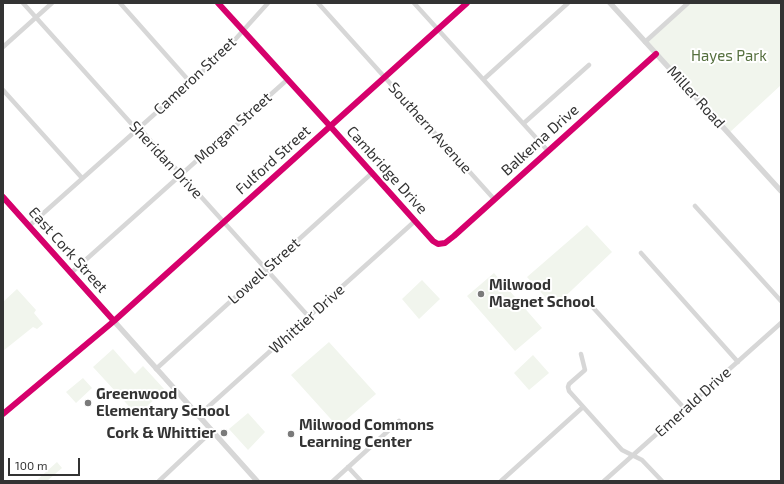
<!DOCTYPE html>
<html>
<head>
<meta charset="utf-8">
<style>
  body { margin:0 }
  #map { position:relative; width:784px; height:484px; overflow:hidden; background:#fff; font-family:"Exo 2",sans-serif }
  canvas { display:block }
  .frame { position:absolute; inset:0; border:4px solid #333; pointer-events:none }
  .scale { position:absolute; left:8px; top:458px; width:72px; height:18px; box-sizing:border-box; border:2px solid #333; border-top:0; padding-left:5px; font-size:12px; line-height:14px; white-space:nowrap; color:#333; -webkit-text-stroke:3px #fff; paint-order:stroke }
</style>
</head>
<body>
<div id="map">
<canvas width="784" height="484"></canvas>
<div class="frame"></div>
<div class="scale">100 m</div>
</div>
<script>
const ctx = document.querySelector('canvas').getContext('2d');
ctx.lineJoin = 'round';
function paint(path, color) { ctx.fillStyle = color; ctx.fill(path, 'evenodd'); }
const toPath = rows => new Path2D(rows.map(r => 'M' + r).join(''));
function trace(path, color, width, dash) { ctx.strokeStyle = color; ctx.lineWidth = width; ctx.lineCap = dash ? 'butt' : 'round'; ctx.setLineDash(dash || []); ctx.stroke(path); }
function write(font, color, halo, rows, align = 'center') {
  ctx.font = font + ' "Exo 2",sans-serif'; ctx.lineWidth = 4; ctx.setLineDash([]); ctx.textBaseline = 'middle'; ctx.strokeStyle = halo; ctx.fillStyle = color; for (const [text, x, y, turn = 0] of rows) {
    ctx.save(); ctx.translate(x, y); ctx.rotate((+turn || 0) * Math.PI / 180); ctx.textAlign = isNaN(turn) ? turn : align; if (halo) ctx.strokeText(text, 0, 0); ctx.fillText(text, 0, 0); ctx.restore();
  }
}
paint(toPath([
  [688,3,781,3,781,85,729,133,645,42],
  [587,225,612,252,554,307,527,277],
  [494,273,542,328,515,351,467,296],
  [422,280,440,299,419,319,402,299],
  [17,289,36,310,34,313,43,324,37,329,33,327,3,351,3,302],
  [329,342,376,394,338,427,291,375],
  [113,349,135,374,143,366,165,390,137,415,93,367],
  [533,355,549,373,529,390,514,373],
  [83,378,92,388,76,403,66,392],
  [248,413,265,432,248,450,229,429],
  [57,462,62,468,47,481,36,481]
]), '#f1f5ed');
trace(toPath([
  [23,3,137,130,142,131,309,317],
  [120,3,190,82],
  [218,3,330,126,433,241,438,244,445,243,454,236,656,54],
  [318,3,494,199],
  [414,3,548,151],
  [645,42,688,3],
  [3,47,52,3],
  [484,79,568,3],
  [3,90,82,178],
  [524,123,589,65],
  [695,206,781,301],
  [29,226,222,54,268,3],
  [641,253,738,362],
  [71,273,288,79],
  [588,302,685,409],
  [581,354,585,370,569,384,568,387,569,391,622,450,642,460,662,481],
  [156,369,372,173],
  [3,414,114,321,467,3],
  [198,416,415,221],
  [348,467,361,481],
  [159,481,212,431],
  [333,481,399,421],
  [501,481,583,407],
  [604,481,781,323]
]), '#d7d7d7', 4.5);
trace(toPath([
  [610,3,781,191],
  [3,197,257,481]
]), '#d7d7d7', 5.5);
trace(toPath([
  [218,3,330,126,433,241,438,244,445,243,454,236,656,54],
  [3,197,114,321],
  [3,414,114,321,467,3]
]), '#d6006c', 6);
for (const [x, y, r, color] of [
  [481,294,4,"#7a7a7a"],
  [88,403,4,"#7a7a7a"],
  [224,433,4,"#7a7a7a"],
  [291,434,4,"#7a7a7a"]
]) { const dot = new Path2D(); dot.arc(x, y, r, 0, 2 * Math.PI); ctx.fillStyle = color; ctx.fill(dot); trace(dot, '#fff', 1.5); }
write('15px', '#56703f', '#fff', [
  ["Hayes Park",729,56]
]);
write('15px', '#333', '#fff', [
  ["Cameron Street",195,76,-43],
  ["Miller Road",696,97,48],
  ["Morgan Street",233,128,-42],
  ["Southern Avenue",430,128,48],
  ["Balkema Drive",540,140,-42],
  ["Sheridan Drive",166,160,47],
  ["Fulford Street",273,160,-42],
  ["Cambridge Drive",387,170,48],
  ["East Cork Street",68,250,48],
  ["Lowell Street",264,271,-42],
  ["Whittier Drive",307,319,-42],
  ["Emerald Drive",693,402,-42]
]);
write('bold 15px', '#333', '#fff', [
  ["Milwood",489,285],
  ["Magnet School",489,302],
  ["Greenwood",96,394],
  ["Elementary School",96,411],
  ["Milwood Commons",299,425],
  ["Learning Center",299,442],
  ["Cork & Whittier",216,433,"right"]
], 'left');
</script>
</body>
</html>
